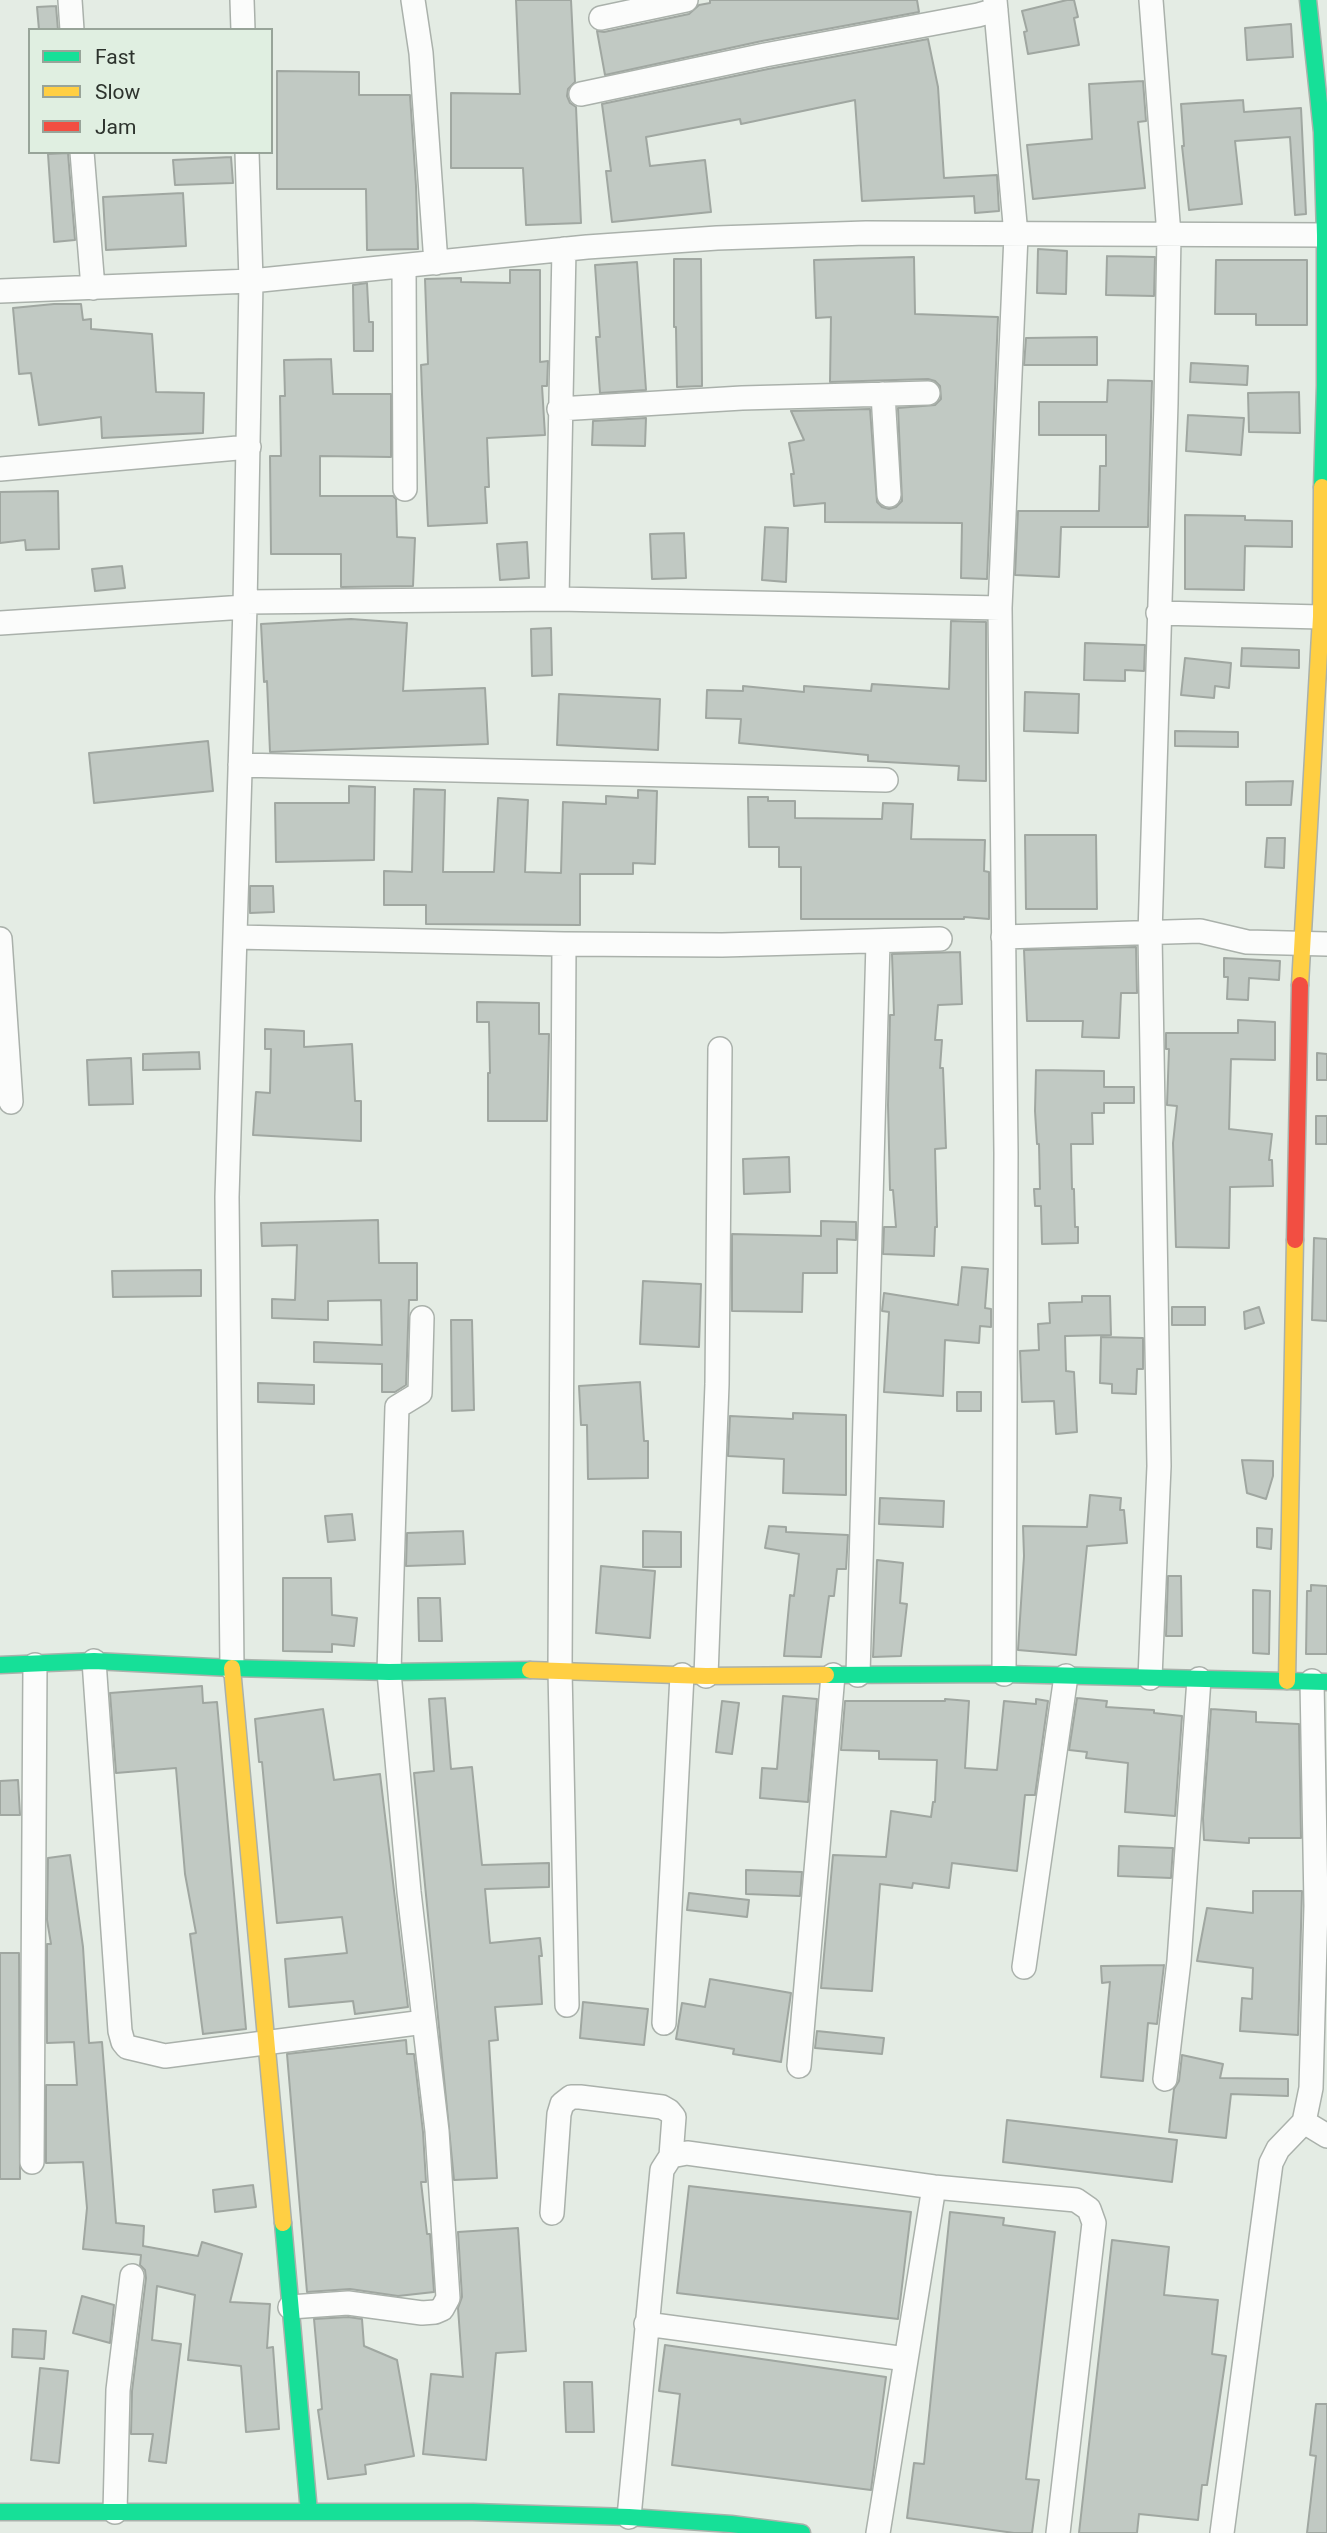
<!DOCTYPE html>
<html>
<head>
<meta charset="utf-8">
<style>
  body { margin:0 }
  #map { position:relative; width:1327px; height:2533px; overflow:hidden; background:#e4ece4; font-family:Roboto,sans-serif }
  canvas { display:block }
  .legend { position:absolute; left:28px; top:28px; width:245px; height:126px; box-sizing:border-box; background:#e0efe1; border:2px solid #98a499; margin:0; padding:9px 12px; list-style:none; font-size:21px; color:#2d332d }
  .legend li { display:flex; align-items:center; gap:14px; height:35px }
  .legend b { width:35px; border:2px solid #98a499 }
</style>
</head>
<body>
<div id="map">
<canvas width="1327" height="2533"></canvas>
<ul class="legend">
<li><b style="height:9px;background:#16e098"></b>Fast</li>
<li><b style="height:9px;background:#ffcf43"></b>Slow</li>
<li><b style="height:9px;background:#f24e42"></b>Jam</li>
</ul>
</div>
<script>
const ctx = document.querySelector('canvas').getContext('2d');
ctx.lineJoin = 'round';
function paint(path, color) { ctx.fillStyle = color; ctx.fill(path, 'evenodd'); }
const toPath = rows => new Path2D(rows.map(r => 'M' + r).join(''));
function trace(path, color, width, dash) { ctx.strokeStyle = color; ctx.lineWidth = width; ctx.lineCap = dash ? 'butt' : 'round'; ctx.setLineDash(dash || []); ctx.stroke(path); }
const building = toPath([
  [516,0,571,0,575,82,568,89,567,96,570,103,576,107,581,223,526,225,523,168,451,168,451,93,520,94,516,0],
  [710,0,917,0,919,12,762,41,605,75,597,31,604,32,689,14,699,5,710,3,710,0],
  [1067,0,1074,0,1078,17,1074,18,1079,45,1028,54,1024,32,1027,31,1022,11,1067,0],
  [56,6,58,30,39,30,37,7,56,6],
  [1291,24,1293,57,1247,60,1245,28,1291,24],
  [928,39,938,87,944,178,997,175,999,211,975,213,974,196,862,201,855,100,741,124,740,119,646,137,650,166,705,160,711,212,612,222,606,171,611,171,602,104,768,69,928,39],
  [277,71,359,72,359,95,410,95,416,186,418,249,367,250,366,189,277,189,277,71],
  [1143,81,1146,121,1138,122,1145,188,1033,199,1027,145,1092,139,1089,84,1143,81],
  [1243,100,1244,112,1301,108,1306,214,1295,215,1290,137,1235,141,1242,204,1189,210,1182,146,1184,146,1181,104,1243,100],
  [68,153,75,240,54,242,48,154,68,153],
  [231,157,233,183,175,185,173,160,231,157],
  [183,193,186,246,106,250,103,197,183,193],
  [1038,249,1067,251,1066,294,1037,293,1038,249],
  [1107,256,1155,257,1154,296,1106,295,1107,256],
  [914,257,915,314,998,317,987,579,961,578,962,523,825,522,825,503,794,506,791,474,794,474,789,443,804,440,791,411,870,409,877,502,882,507,889,509,896,507,902,501,898,408,935,405,941,399,940,386,935,381,928,379,830,382,831,317,816,318,814,260,914,257],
  [674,259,701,259,702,386,677,387,676,327,674,327,674,259],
  [1216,260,1307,260,1307,325,1256,325,1256,314,1215,314,1216,260],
  [637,262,646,390,600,393,596,337,600,337,595,265,637,262],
  [510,270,540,270,540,362,548,361,547,386,542,386,545,435,487,438,489,487,485,487,487,523,428,526,422,394,421,365,428,364,425,279,461,278,461,282,510,283,510,270],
  [367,283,369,322,373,322,373,351,354,351,353,285,367,283],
  [54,304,81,304,83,320,91,319,91,329,152,334,156,392,204,393,203,433,102,438,101,417,39,425,31,373,19,374,13,308,54,304],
  [1097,337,1097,365,1024,365,1026,338,1097,337],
  [331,359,333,394,391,394,391,457,320,456,320,496,393,496,396,499,397,537,415,538,413,586,341,587,341,554,271,554,270,456,281,456,280,396,285,396,284,360,331,359],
  [1191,363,1248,366,1247,385,1190,382,1191,363],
  [1108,380,1152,381,1148,527,1061,527,1059,577,1015,575,1018,511,1099,511,1100,466,1106,466,1106,435,1039,435,1039,402,1107,402,1108,380],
  [1299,392,1300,433,1249,432,1248,393,1299,392],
  [1188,415,1244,418,1241,455,1186,451,1188,415],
  [646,418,645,446,592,445,593,421,646,418],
  [58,491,59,549,26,550,25,540,0,543,0,492,58,491],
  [1185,515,1245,516,1245,520,1292,521,1292,547,1245,546,1244,590,1185,589,1185,515],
  [765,527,788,528,786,582,762,580,765,527],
  [684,533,686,578,652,579,650,534,684,533],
  [527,542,529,578,500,580,497,544,527,542],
  [122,566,125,588,95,591,92,569,122,566],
  [351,619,407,623,403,691,485,688,488,744,270,752,267,681,264,682,261,624,351,619],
  [951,621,986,622,986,781,958,780,959,766,868,761,868,755,739,743,741,719,706,718,707,690,743,691,743,686,804,692,804,686,871,691,872,684,949,689,951,621],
  [551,628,552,675,532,676,531,629,551,628],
  [1085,643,1145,645,1144,671,1125,670,1125,681,1084,680,1085,643],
  [1242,648,1299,650,1299,668,1241,666,1242,648],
  [1185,658,1231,663,1229,688,1215,686,1214,698,1181,695,1185,658],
  [1025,692,1079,694,1078,733,1024,731,1025,692],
  [559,694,660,699,658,750,557,745,559,694],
  [1175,731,1238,732,1238,747,1175,746,1175,731],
  [208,741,213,791,94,803,89,753,208,741],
  [1293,781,1291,805,1246,805,1246,782,1293,781],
  [349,786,375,787,374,860,276,862,275,803,349,803,349,786],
  [414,789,445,790,443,872,494,872,498,798,528,800,525,872,561,873,563,802,606,804,606,796,638,798,638,790,657,791,655,864,633,863,633,874,580,874,580,925,426,924,426,905,384,905,384,871,412,872,414,789],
  [748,797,768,797,768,801,795,801,795,818,882,819,883,803,913,804,911,839,985,840,984,871,989,872,989,919,964,917,964,919,801,919,801,867,779,867,779,847,749,847,748,797],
  [1025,835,1096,835,1097,909,1026,909,1025,835],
  [1267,838,1285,838,1284,868,1265,867,1267,838],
  [250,886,273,886,274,912,250,913,250,886],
  [1136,947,1137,993,1121,993,1119,1038,1082,1037,1083,1021,1027,1021,1024,950,1136,947],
  [960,952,962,1004,938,1005,935,1040,942,1040,940,1068,943,1068,946,1148,935,1149,937,1227,935,1227,934,1256,883,1254,884,1227,896,1227,893,1190,890,1190,888,1105,890,1015,894,1015,892,954,960,952],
  [1224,958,1280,961,1279,980,1249,978,1248,1000,1227,999,1228,977,1224,977,1224,958],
  [477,1002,539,1003,539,1034,549,1034,547,1121,488,1121,488,1073,490,1073,489,1022,477,1022,477,1002],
  [1238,1020,1275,1022,1275,1060,1231,1059,1229,1129,1272,1134,1269,1160,1272,1160,1273,1186,1230,1187,1229,1248,1176,1247,1173,1143,1177,1106,1167,1105,1169,1049,1166,1049,1166,1033,1238,1033,1238,1020],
  [265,1029,304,1031,304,1047,352,1044,355,1101,361,1101,361,1141,253,1135,256,1092,270,1093,271,1049,265,1049,265,1029],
  [199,1052,200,1069,143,1070,143,1054,199,1052],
  [1317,1053,1327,1054,1327,1080,1317,1080,1317,1053],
  [131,1058,133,1104,89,1105,87,1060,131,1058],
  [1036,1070,1104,1071,1104,1087,1134,1087,1134,1103,1104,1103,1104,1113,1092,1113,1093,1144,1071,1144,1072,1189,1074,1189,1075,1227,1078,1227,1078,1243,1042,1244,1041,1206,1035,1206,1034,1189,1040,1189,1039,1144,1037,1144,1035,1111,1036,1070],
  [1316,1116,1327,1116,1327,1144,1316,1144,1316,1116],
  [789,1157,790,1192,744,1194,743,1159,789,1157],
  [378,1220,379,1263,417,1263,417,1300,409,1300,406,1385,395,1392,382,1392,382,1364,314,1362,314,1342,382,1345,381,1300,328,1301,328,1320,272,1318,272,1299,295,1300,297,1245,262,1246,261,1223,378,1220],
  [821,1221,856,1222,856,1240,837,1239,837,1273,803,1273,802,1312,732,1311,732,1234,821,1236,821,1221],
  [1314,1238,1327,1239,1327,1321,1312,1320,1314,1238],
  [962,1267,988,1269,985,1308,991,1309,991,1327,980,1326,979,1343,945,1340,943,1396,884,1392,889,1312,882,1311,884,1293,958,1305,962,1267],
  [201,1270,201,1296,113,1297,112,1271,201,1270],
  [643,1281,701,1284,699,1347,640,1344,643,1281],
  [1082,1296,1110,1296,1111,1335,1065,1336,1066,1371,1074,1372,1077,1432,1056,1434,1054,1401,1022,1402,1020,1351,1039,1350,1038,1324,1050,1323,1049,1303,1082,1302,1082,1296],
  [1172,1307,1205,1307,1205,1325,1172,1325,1172,1307],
  [1259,1307,1264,1323,1245,1329,1244,1312,1259,1307],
  [451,1320,472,1320,474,1410,452,1411,451,1320],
  [1101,1337,1143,1338,1143,1369,1137,1369,1136,1394,1112,1393,1112,1384,1100,1383,1101,1337],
  [640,1382,644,1441,648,1441,648,1478,588,1479,587,1425,581,1425,579,1386,640,1382],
  [258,1383,314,1385,314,1404,258,1402,258,1383],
  [957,1392,981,1392,981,1411,957,1411,957,1392],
  [793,1413,846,1415,846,1495,783,1493,784,1459,728,1456,730,1416,793,1419,793,1413],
  [1242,1460,1273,1461,1273,1476,1266,1499,1247,1493,1242,1460],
  [1090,1495,1121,1498,1120,1510,1124,1510,1127,1543,1087,1546,1076,1655,1018,1650,1024,1556,1023,1526,1087,1527,1090,1495],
  [880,1498,944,1501,943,1527,879,1524,880,1498],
  [352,1514,355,1540,328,1542,325,1516,352,1514],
  [769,1526,786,1527,786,1532,848,1535,846,1569,837,1569,834,1596,829,1596,821,1657,784,1656,790,1595,794,1596,799,1554,765,1548,769,1526],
  [1257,1528,1272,1529,1271,1549,1257,1547,1257,1528],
  [463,1531,465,1564,406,1566,407,1533,463,1531],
  [643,1531,681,1532,681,1567,643,1567,643,1531],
  [877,1560,903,1563,900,1603,907,1604,901,1656,873,1657,877,1560],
  [601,1566,655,1571,650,1638,596,1633,601,1566],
  [1168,1576,1181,1576,1182,1636,1166,1636,1168,1576],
  [283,1578,331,1578,332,1615,357,1618,354,1646,332,1644,332,1652,283,1651,283,1578],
  [1311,1585,1327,1586,1327,1654,1306,1654,1307,1591,1311,1591,1311,1585],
  [1253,1590,1270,1591,1269,1654,1253,1653,1253,1590],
  [418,1598,440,1598,442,1641,419,1641,418,1598],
  [202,1686,203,1703,217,1702,246,2029,203,2034,190,1934,196,1933,185,1874,176,1768,116,1773,110,1693,202,1686],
  [783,1696,817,1699,808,1802,760,1798,762,1768,777,1769,783,1696],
  [445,1698,451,1769,472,1767,482,1865,549,1863,549,1887,485,1889,490,1943,540,1938,542,1956,539,1956,542,2004,495,2007,498,2040,489,2041,497,2178,454,2180,414,1773,434,1771,429,1699,445,1698],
  [1077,1698,1107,1701,1106,1707,1154,1710,1154,1713,1182,1716,1175,1816,1125,1812,1128,1763,1086,1758,1087,1752,1069,1750,1077,1698],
  [945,1699,969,1701,965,1768,997,1770,1004,1701,1036,1704,1036,1699,1048,1701,1035,1795,1025,1795,1017,1871,952,1863,949,1888,913,1883,912,1888,880,1884,872,1991,821,1988,833,1855,886,1857,891,1811,931,1817,933,1802,935,1802,937,1760,879,1759,879,1751,841,1750,845,1701,945,1701,945,1699],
  [722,1701,739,1703,732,1754,716,1752,722,1701],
  [323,1709,334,1780,380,1774,408,2007,355,2014,353,2001,289,2007,285,1959,347,1953,342,1917,277,1923,262,1762,259,1762,255,1719,323,1709],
  [1211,1709,1256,1712,1256,1722,1299,1724,1301,1838,1249,1838,1249,1843,1204,1840,1203,1818,1211,1709],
  [18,1780,20,1815,0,1815,0,1781,18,1780],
  [1119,1846,1173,1848,1171,1878,1118,1876,1119,1846],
  [70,1855,83,1947,89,2043,102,2042,116,2223,144,2226,143,2246,198,2256,202,2242,242,2254,230,2302,270,2304,267,2348,273,2347,279,2429,246,2432,241,2366,188,2360,195,2295,157,2286,152,2340,181,2344,166,2463,149,2461,153,2434,131,2434,132,2391,146,2278,145,2270,140,2265,141,2255,83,2249,87,2208,83,2162,46,2163,46,2085,77,2085,74,2042,47,2043,47,1944,51,1944,47,1920,48,1858,70,1855],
  [746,1870,802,1872,800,1896,746,1894,746,1870],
  [1253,1891,1302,1891,1298,2035,1240,2031,1242,1998,1252,1999,1253,1968,1197,1961,1207,1908,1253,1913,1253,1891],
  [689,1893,749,1900,747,1917,687,1910,689,1893],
  [0,1953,19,1953,20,2179,0,2179,0,1953],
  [1164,1965,1157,2024,1148,2023,1143,2081,1101,2077,1110,1982,1102,1983,1101,1966,1164,1965],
  [710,1979,791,1993,781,2062,733,2054,734,2049,676,2039,682,2003,705,2007,710,1979],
  [583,2002,648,2009,644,2045,580,2038,583,2002],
  [817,2031,884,2038,882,2054,815,2048,817,2031],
  [406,2040,407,2054,414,2054,423,2132,426,2182,421,2182,427,2234,430,2234,434,2292,398,2296,350,2289,307,2292,287,2054,406,2040],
  [1182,2055,1223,2064,1220,2078,1288,2079,1288,2096,1231,2094,1226,2138,1169,2132,1174,2089,1179,2081,1182,2055],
  [1007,2120,1177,2140,1172,2182,1003,2162,1007,2120],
  [253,2185,256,2207,215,2212,213,2190,253,2185],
  [689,2186,911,2212,898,2319,677,2293,689,2186],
  [950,2212,1004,2218,1003,2225,1055,2232,1026,2479,1039,2480,1032,2533,1014,2533,907,2518,914,2463,924,2464,950,2212],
  [518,2228,526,2351,496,2353,486,2460,423,2454,431,2374,463,2377,458,2308,462,2297,458,2232,518,2228],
  [1112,2240,1169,2247,1164,2295,1218,2300,1212,2354,1226,2356,1207,2485,1202,2485,1198,2520,1139,2514,1137,2533,1079,2533,1112,2240],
  [82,2296,114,2305,110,2343,73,2333,82,2296],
  [348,2317,362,2319,364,2346,397,2360,414,2456,365,2465,366,2474,328,2479,318,2410,322,2409,314,2319,348,2317],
  [13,2329,46,2331,44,2359,12,2357,13,2329],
  [665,2345,886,2377,871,2490,672,2465,680,2394,659,2391,665,2345],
  [40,2368,68,2371,59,2463,31,2460,40,2368],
  [564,2382,592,2382,594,2432,566,2432,564,2382],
  [1316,2404,1327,2404,1327,2533,1307,2533,1316,2456,1310,2455,1316,2404]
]);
paint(building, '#c1c9c3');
trace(building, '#a0a7a1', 2);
const street = toPath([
  [70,0,72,30],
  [242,0,243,30],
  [413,0,421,53,436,263],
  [995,0,1016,235,1000,608,1006,1153,1004,1674],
  [601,18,686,0],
  [581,94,765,55,978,15,996,10],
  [82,152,93,288],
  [404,266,405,489],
  [0,291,251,281,587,247,717,238,866,233,1327,235],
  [883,394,889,495],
  [559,409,742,398,928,393],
  [0,469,249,447],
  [557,599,564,249],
  [245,602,557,599,1000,608],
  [1158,613,1321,617],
  [0,623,245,607],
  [240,765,886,780],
  [235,937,564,944,722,945,940,939],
  [1003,937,1200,931,1247,942,1327,944],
  [0,939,11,1102],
  [564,944,560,1670,567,2005],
  [94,1661,120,2031,123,2042,127,2047,165,2056,424,2022],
  [232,1668,227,1197,245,607,251,281,247,152],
  [858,1675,878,942],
  [706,1676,717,1384,720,1049],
  [1150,1678,1159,1466,1150,934,1166,403,1169,235,1151,0],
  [1312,1681,1316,1906,1311,2088,1304,2122,1327,2136],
  [1024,1967,1066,1676],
  [664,2023,682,1675],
  [799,2066,833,1675],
  [1165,2079,1179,1961,1199,1679],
  [671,2156,687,2153,934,2187,1076,2200,1089,2209,1094,2223,1058,2533],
  [32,2162,35,1665],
  [552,2213,559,2114,562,2104,571,2097,580,2097,662,2107,669,2111,674,2117,671,2156,662,2170,629,2517],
  [290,2307,348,2303,422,2313,435,2312,442,2309,448,2298,437,2131,409,1892,389,1672,397,1407,420,1393,422,1318],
  [646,2324,906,2359],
  [115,2512,118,2390,132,2276],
  [878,2533,934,2187],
  [1222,2533,1271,2163,1278,2149,1304,2122]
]);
const fast = toPath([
  [1308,0,1322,132,1325,235,1325,386,1322,487],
  [0,1665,94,1661,232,1668,389,1672,530,1670],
  [826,1675,1004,1674,1327,1682],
  [283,2223,309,2512],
  [0,2512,473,2512,629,2517,731,2524,802,2533]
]);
const slow = toPath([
  [1300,985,1321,617,1322,487],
  [232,1668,283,2223],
  [530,1670,706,1676,826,1675],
  [1287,1681,1295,1240]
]);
const jam = toPath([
  [1295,1240,1300,985]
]);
trace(street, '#aab1ab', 26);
trace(fast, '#aab1ab', 19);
trace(slow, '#aab1ab', 19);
trace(jam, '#aab1ab', 19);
trace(street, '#fbfcfb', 23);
trace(fast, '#16e098', 16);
trace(slow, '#ffcf43', 16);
trace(jam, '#f24e42', 16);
</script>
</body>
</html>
